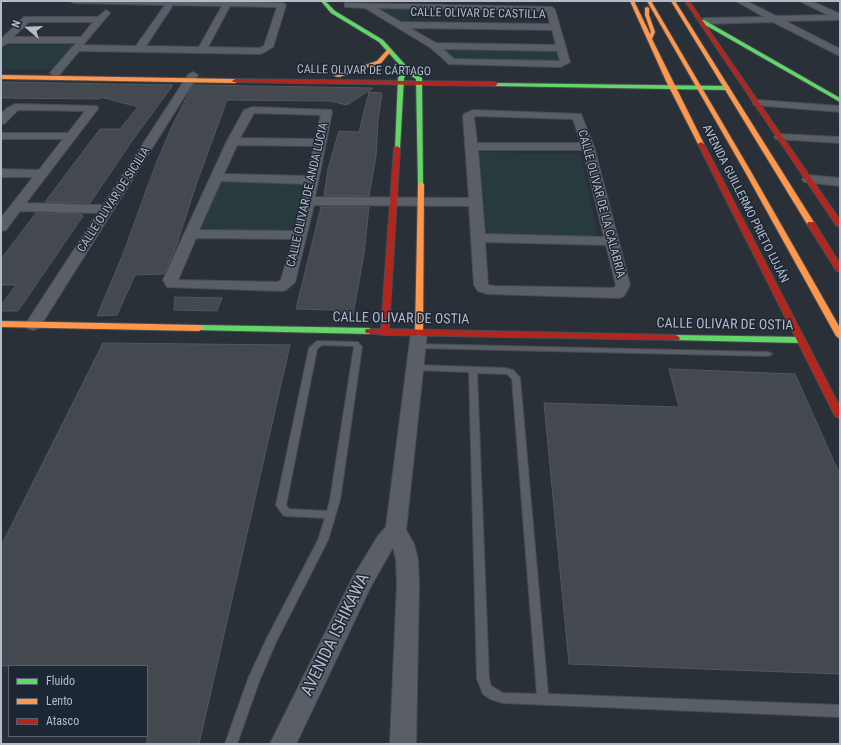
<!DOCTYPE html>
<html>
<head>
<meta charset="utf-8">
<style>
  body { margin:0 }
  #map { position:relative; width:841px; height:745px; overflow:hidden; background:#2a3038; font-family:"Roboto Condensed",sans-serif }
  canvas { display:block }
  .frame { position:absolute; inset:0; border:2px solid #b4bcc9; pointer-events:none }
  .legend { position:absolute; left:8px; top:665px; width:140px; height:72px; box-sizing:border-box; background:#1d2633; border:1px solid #59626f; margin:0; padding:5px 7px; list-style:none; font-size:12px; color:#b4bcc9 }
  .legend li { display:flex; align-items:center; gap:8px; height:20px }
  .legend b { width:20px; border:1px solid #59626f }
  .north { position:absolute; left:8px; top:8px; width:40px; height:40px; -webkit-text-stroke:3px #1d2633; paint-order:stroke; rotate:289deg; font-size:11px; font-weight:700; line-height:16px; text-align:center; color:#b4bcc9 }
  .north::after { content:''; display:block; margin:auto; width:14px; height:18px; background:#b4bcc9; clip-path:polygon(50% 0,100% 100%,50% 72%,0 100%) }
</style>
</head>
<body>
<div id="map">
<canvas width="841" height="745"></canvas>
<div class="frame"></div>
<ul class="legend">
<li><b style="height:5px;background:#63d668"></b>Fluido</li>
<li><b style="height:5px;background:#ff974d"></b>Lento</li>
<li><b style="height:5px;background:#b3261e"></b>Atasco</li>
</ul>
<div class="north">N</div>
</div>
<script>
const ctx = document.querySelector('canvas').getContext('2d');
ctx.lineJoin = 'round';
function paint(path, color) { ctx.fillStyle = color; ctx.fill(path, 'evenodd'); }
const toPath = rows => new Path2D(rows.map(r => 'M' + r).join(''));
function trace(path, color, width, dash) { ctx.strokeStyle = color; ctx.lineWidth = width; ctx.lineCap = dash ? 'butt' : 'round'; ctx.setLineDash(dash || []); ctx.stroke(path); }
function write(font, color, halo, rows, align = 'center') {
  ctx.font = font + ' "Roboto Condensed",sans-serif'; ctx.lineWidth = 3; ctx.setLineDash([]); ctx.textBaseline = 'middle'; ctx.strokeStyle = halo; ctx.fillStyle = color; for (const [text, x, y, turn = 0] of rows) {
    ctx.save(); ctx.translate(x, y); ctx.rotate((+turn || 0) * Math.PI / 180); ctx.textAlign = isNaN(turn) ? turn : align; if (halo) ctx.strokeText(text, 0, 0); ctx.fillText(text, 0, 0); ctx.restore();
  }
}
paint(toPath([
  [381,9,412,9,408,24],
  [11,42,73,42,76,43,55,68,51,69,1,69,1,52],
  [446,50,555,51,558,63,458,62],
  [479,152,580,154,599,239,487,236],
  [216,181,312,183,301,235,192,233]
]), '#273a3e');
const building = toPath([
  [1,82,173,85,132,141,90,203,45,202,100,129,120,129,138,107,101,97,100,99,1,98,1,82],
  [193,85,373,88,347,105,330,101,227,100,197,182,176,247,164,274,135,275,117,315,97,316,123,254,157,161,173,124,193,85],
  [369,92,382,93,378,120,376,156,369,196,324,196,328,169,339,131,359,132,369,92],
  [321,207,369,207,364,254,353,315,333,314,334,310,296,309,321,207],
  [36,213,83,214,81,216,83,216,18,311,1,311,1,305,16,285,1,285,1,259,36,213],
  [175,297,222,298,217,311,174,310,175,297],
  [103,343,290,345,199,744,147,744,147,666,1,666,1,546,103,343],
  [669,369,795,374,840,475,840,674,569,664,544,403,679,407,669,369]
]);
paint(building, '#444950');
trace(building, '#52575f', 1);
const lane = toPath([
  [317,341,355,342,358,342,362,347,340,500,328,540,276,642,260,679,237,744,225,744,248,679,266,640,318,540,325,518,286,516,283,515,276,505,309,348,317,341],
  [322,345,353,346,354,347,330,500,327,511,289,509,286,505,317,349,322,345],
  [414,344,768,352,772,354,768,356,417,348,414,348,413,346,414,344],
  [416,365,505,368,513,370,520,378,548,694,840,705,840,717,503,703,490,699,483,694,477,679,469,372,413,370,412,368,416,365],
  [477,373,505,374,507,374,512,379,537,694,503,693,491,686,489,679,477,373]
]);
const street = toPath([
  [70,1,230,1,282,3,286,5,273,47,261,54,79,51,59,75,55,76,50,73,76,43,8,43,1,47,1,39,24,17,98,17,106,10,110,13,83,45,136,46,165,5,74,3,70,1],
  [173,5,222,6,199,47,146,46,173,5],
  [230,6,277,7,264,46,259,48,208,47,230,6],
  [29,22,93,22,81,37,13,37,29,22],
  [736,1,746,1,776,16,828,15,800,1,811,1,838,13,840,14,840,20,785,21,840,49,840,56,773,22,704,24,700,21,704,18,764,17,736,1],
  [345,3,552,7,555,10,570,62,560,67,449,64,431,48,365,8,348,7,345,7,345,3],
  [377,8,547,11,550,24,401,22,377,8],
  [410,28,552,30,556,45,436,43,410,28],
  [443,49,557,51,560,61,454,59,443,49],
  [193,72,198,75,41,325,39,328,33,330,27,328,25,325,98,213,20,211,6,230,1,231,1,218,33,177,1,177,1,169,39,170,63,139,1,139,1,133,68,133,85,111,18,110,5,123,1,124,1,114,7,108,16,104,97,106,98,108,97,110,26,203,103,205,188,75,193,72],
  [758,100,840,106,840,112,754,105,753,103,754,101,758,100],
  [253,107,331,110,332,112,315,197,469,198,463,116,464,114,473,110,581,114,594,147,630,285,624,296,619,298,488,294,478,291,474,285,469,206,314,205,295,282,286,290,281,291,167,287,163,280,227,141,244,110,253,107],
  [254,113,321,115,315,139,240,138,254,113],
  [475,116,573,119,581,143,477,143,474,117,475,116],
  [237,145,314,146,307,176,224,174,237,145],
  [478,150,583,150,604,237,485,234,478,150],
  [221,181,306,184,295,231,199,230,221,181],
  [196,238,293,239,281,280,278,282,178,280,196,238],
  [485,242,606,245,616,285,614,288,494,286,488,285,485,242],
  [780,134,840,137,840,143,776,139,774,137,780,134],
  [808,175,840,178,840,186,804,182,802,179,808,175],
  [419,328,425,330,427,333,406,530,414,544,418,560,419,584,416,744,390,744,397,584,396,560,393,547,370,588,296,744,270,744,353,577,378,536,386,527,411,333,413,330,419,328]
]);
const fast = toPath([
  [321,1,325,1,335,11,383,40,409,69,422,78,423,185,419,185,418,184,416,79,407,73,404,78,400,148,395,149,398,78,404,70,379,42,331,13,321,1],
  [700,20,704,20,840,98,840,102,700,22,700,20],
  [493,83,727,86,730,88,727,90,495,86,493,85,493,83],
  [199,325,369,328,373,331,369,334,196,330,195,328,196,326,199,325],
  [676,335,800,337,804,340,800,343,673,340,672,338,676,335]
]);
const slow = toPath([
  [630,1,634,1,650,34,651,32,645,15,645,8,647,7,649,8,649,15,655,32,652,39,704,144,703,145,698,144,666,81,630,1],
  [647,1,651,1,750,170,840,328,840,339,836,336,744,170,647,1],
  [671,1,675,1,815,224,814,226,811,226,807,224,671,1],
  [388,49,392,50,381,63,339,77,334,76,377,61,388,49],
  [1,75,235,79,238,81,235,83,1,79,1,75],
  [421,182,424,184,423,333,419,336,415,333,418,184,421,182],
  [1,321,199,325,203,328,199,331,1,327,1,321]
]);
const jam = toPath([
  [685,1,689,1,840,220,840,227,836,225,685,1],
  [235,79,495,82,498,84,495,86,233,82,232,81,235,79],
  [701,142,704,144,840,407,840,419,835,416,698,144,701,142],
  [397,146,400,148,389,329,676,335,680,338,679,340,385,335,366,333,365,331,366,329,381,329,394,148,397,146],
  [808,222,814,222,840,264,840,272,836,270,807,224,808,222]
]);
trace(lane, '#484c53', 2);
trace(street, '#484c53', 2);
trace(fast, '#484c53', 2);
trace(slow, '#484c53', 2);
trace(jam, '#484c53', 2);
paint(lane, '#5a5e66');
paint(street, '#5a5e66');
paint(fast, '#63d668');
paint(slow, '#ff974d');
paint(jam, '#b3261e');
write('12px', '#b4bcc9', '#1d2633', [
  ["CALLE OLIVAR DE CASTILLA",478,14,1],
  ["CALLE OLIVAR DE CÁRTAGO",364,71,1],
  ["CALLE OLIVAR DE ANDA LUCIA",308,195,-77],
  ["CALLE OLIVAR DE SICILIA",114,200,-57],
  ["CALLE OLIVAR DE LA CALABRIA",601,204,75],
  ["AVENIDA GUILLERMO PRIETO LUJÁN",745,204,63]
]);
write('14px', '#b4bcc9', '#1d2633', [
  ["CALLE OLIVAR DE OSTIA",401,319,1],
  ["CALLE OLIVAR DE OSTIA",725,325,1]
]);
write('17px', '#b4bcc9', '#1d2633', [
  ["AVENIDA ISHIKAWA",336,635,-64]
]);
</script>
</body>
</html>
